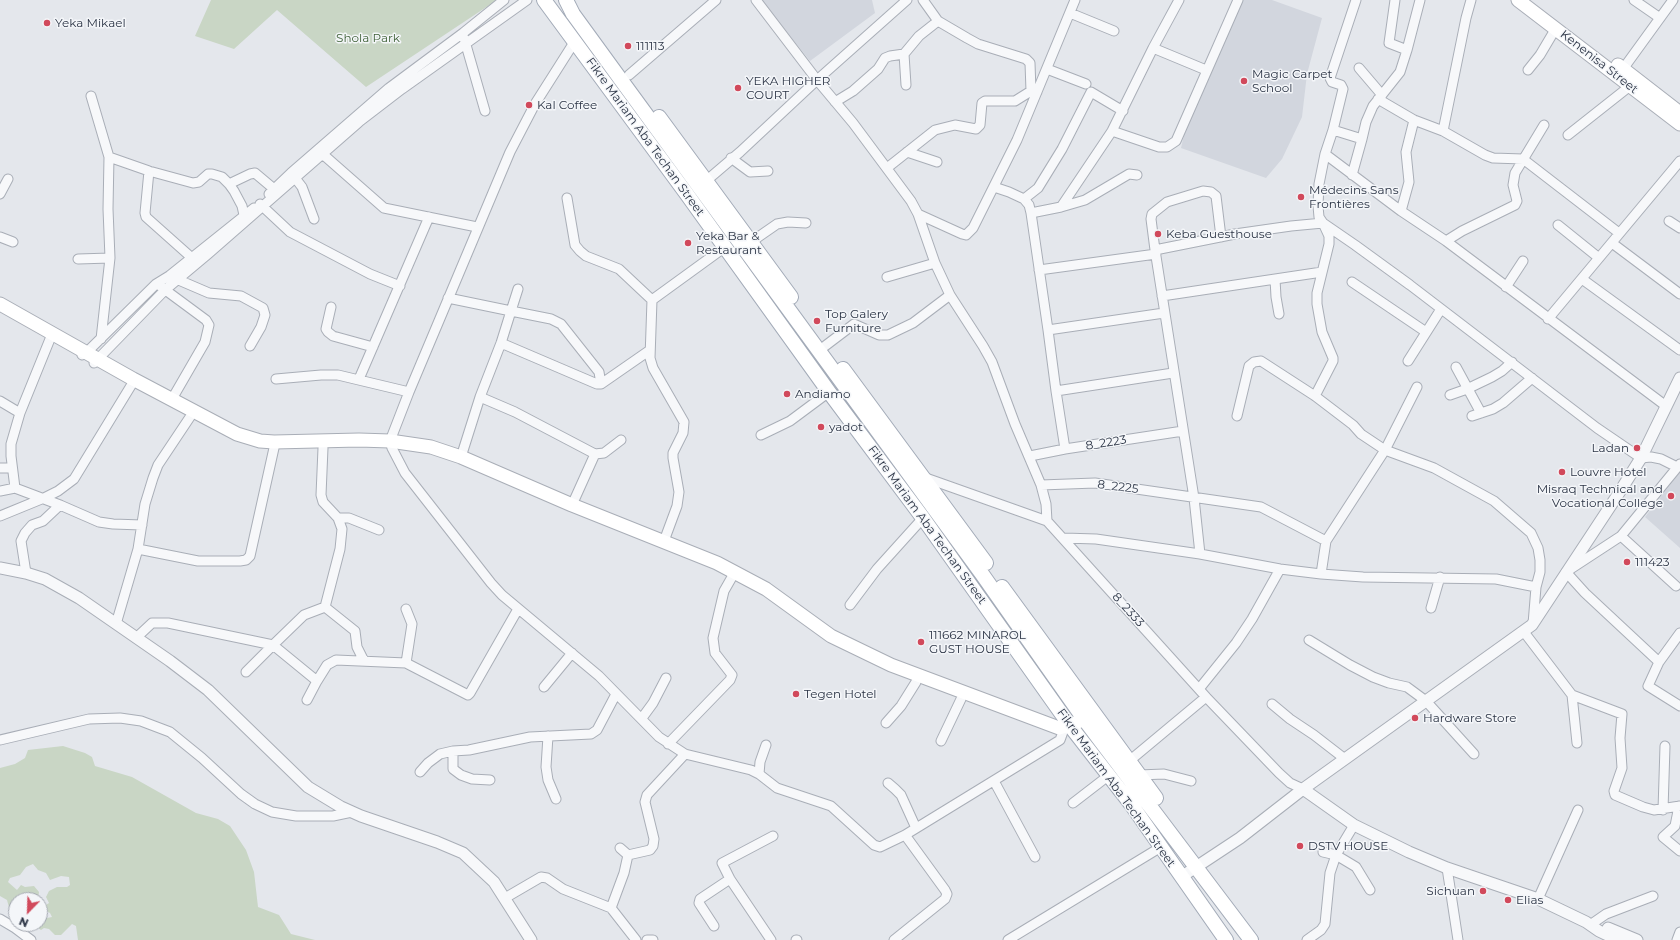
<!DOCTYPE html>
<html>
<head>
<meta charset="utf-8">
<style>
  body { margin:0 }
  #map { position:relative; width:1680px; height:940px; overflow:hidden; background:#e4e7ec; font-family:Montserrat,sans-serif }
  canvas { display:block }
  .north { position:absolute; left:8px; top:892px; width:40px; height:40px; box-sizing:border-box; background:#f4f6f9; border:1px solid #a4a8b1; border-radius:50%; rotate:203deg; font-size:11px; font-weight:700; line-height:16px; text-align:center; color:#2b3445 }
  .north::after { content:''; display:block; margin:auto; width:14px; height:18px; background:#d1495b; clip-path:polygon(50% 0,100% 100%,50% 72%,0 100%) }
</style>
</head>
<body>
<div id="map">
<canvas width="1680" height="940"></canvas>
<div class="north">N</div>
</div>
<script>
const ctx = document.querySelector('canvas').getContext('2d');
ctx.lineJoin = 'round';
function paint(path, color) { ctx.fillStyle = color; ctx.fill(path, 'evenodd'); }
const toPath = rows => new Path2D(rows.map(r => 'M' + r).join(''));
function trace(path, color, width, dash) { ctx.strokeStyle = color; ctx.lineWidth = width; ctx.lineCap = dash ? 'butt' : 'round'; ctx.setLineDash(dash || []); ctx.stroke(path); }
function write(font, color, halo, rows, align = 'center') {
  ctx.font = font + ' Montserrat,sans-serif'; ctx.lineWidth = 3; ctx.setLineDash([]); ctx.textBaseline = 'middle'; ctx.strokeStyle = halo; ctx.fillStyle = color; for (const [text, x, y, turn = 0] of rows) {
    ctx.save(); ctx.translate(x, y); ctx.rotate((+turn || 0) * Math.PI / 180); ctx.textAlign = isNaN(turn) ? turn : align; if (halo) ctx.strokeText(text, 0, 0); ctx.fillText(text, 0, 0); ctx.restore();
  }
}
paint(toPath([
  [761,0,872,0,875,13,810,61],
  [1243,0,1272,0,1322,18,1307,74,1302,117,1282,159,1266,178,1181,148,1186,126],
  [1680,472,1680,548,1645,517]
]), '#d2d6de');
paint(toPath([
  [211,0,497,0,366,87,277,10,234,49,195,36],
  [63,746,85,753,92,757,95,766,132,777,196,813,218,819,230,826,246,850,254,872,258,907,279,915,291,934,315,940,78,940,76,926,72,924,61,935,55,935,49,929,44,928,41,930,37,927,40,924,40,916,47,918,52,917,50,913,41,908,49,903,46,897,49,891,57,887,67,887,70,885,69,877,61,876,50,880,46,873,38,870,33,864,26,867,20,875,10,878,8,882,17,890,21,885,25,887,34,886,39,892,38,900,16,900,16,910,14,913,10,911,7,900,0,896,0,768,15,764,25,758,28,750]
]), '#c9d6c5');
const minor = toPath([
  [907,0,817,80,853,123,911,201,918,214,935,263,950,295,983,346,992,362,1015,424,1041,485,1046,504,1047,521],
  [923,0,938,21,967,38,978,44,1026,59,1030,63,1031,91],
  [1395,0,1389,43,1407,50],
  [1471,0,1466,18,1443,131,1485,155,1493,158,1523,159,1619,233],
  [1634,0,1660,18],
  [1070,13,1114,31],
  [464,38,485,111],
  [575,41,535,104,510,152,409,392,390,441,392,448,405,473,491,583,502,595,599,676,659,737,685,754,751,770,759,774,777,788,831,806,874,845,880,847,905,835,1060,740,1064,729],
  [1153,48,1206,70],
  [904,54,906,85],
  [1359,68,1382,95],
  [1047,69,1086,84],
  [1623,69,1673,0],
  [1528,70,1540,55,1556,28],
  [629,75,716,0],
  [91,96,109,157,149,171,193,183,199,182,208,174,212,174,222,177,229,184,234,191,242,206,244,215],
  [1378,99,1414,120,1443,131],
  [835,102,853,91,878,69,885,58,890,56,904,54,919,36,938,21],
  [1333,130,1362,139,1352,175],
  [1112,131,1159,147,1167,147,1176,141,1238,0],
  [1568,135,1630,86],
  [1362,139,1366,122,1373,106,1400,72,1407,50,1420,0],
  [318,150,384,208,477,227],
  [907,152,937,162],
  [1325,154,1333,130,1343,89,1341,85,1332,82,1330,78,1356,0],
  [731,158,750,172,768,171],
  [887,168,935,130,955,125,976,129,980,125,982,103,985,101,1015,101,1031,91,1037,92],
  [149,171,145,213,146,217,192,258],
  [292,174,302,187,314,219],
  [706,181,740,152,817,80,756,0],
  [229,184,250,174,255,173,274,189],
  [994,187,1009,192,1024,199,1029,205,1031,213],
  [0,194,8,179],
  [269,194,291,173,389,88,463,33,504,0],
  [567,198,575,245,580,251,586,256,619,269,652,300],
  [1024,199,1038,188,1062,149,1091,92,1123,111],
  [260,204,290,232,370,274,400,286],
  [1061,207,1085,200,1129,174,1137,175],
  [1401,211,1409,182,1406,152,1414,120],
  [918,214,962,234,966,235,973,228,1017,140,1075,0],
  [1669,221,1680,228],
  [1558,225,1599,258],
  [0,237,13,242],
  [1446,241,1462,231,1515,205,1517,201,1513,185,1515,173,1544,125],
  [751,242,777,224,788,222,806,223],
  [1612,243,1680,294],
  [1155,250,1151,219,1152,214,1167,202,1203,191,1211,192,1216,196,1221,237],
  [78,259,110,258],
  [1039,270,1156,254],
  [887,277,935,263],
  [174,278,209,293,241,296,263,308,265,315,261,327,250,346],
  [1275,279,1276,297,1279,314],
  [1582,279,1680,350],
  [1352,282,1426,332],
  [160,286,206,320,209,325,205,342,172,399],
  [1506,287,1523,261],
  [518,289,511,311,551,319,561,324,599,372,601,384],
  [1162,296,1322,272],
  [448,298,511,311,501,343,480,397,461,457],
  [331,307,326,329,328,332,333,336,373,347],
  [1164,313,1048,330,1056,391,1173,373],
  [1548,319,1680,161],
  [1048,330,1031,213,1061,207,1112,131,1153,48,1179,0],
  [101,339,110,258,108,209,109,157],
  [501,343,597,384,601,384,650,350],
  [825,346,854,324,879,335,888,335,913,323,950,295],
  [82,355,87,352,156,284,169,276,254,208],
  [1408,361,1441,309],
  [94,363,165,290,208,254,359,122,402,89,527,0],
  [1456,367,1481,413],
  [276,379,321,375,338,375,409,392],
  [359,379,429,217],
  [1056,391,1065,449],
  [1450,395,1467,389,1492,377,1502,371,1512,362],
  [480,397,515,412,595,454,572,505],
  [0,401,20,413],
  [1666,406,1446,241,1401,211,1325,154,1319,184,1318,206,1319,217,1323,223,1355,245,1410,285,1597,428,1641,458,1651,457,1661,459,1677,467],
  [1237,416,1249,366,1254,362,1261,361,1315,396,1353,425,1361,434,1385,450,1434,468,1494,501,1531,533,1538,548,1540,560,1540,572,1536,587],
  [1472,416,1493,409,1503,403,1532,378],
  [761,435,790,421,829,392],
  [323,448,321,495,323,502,338,518,342,529,340,549,325,607],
  [595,454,604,453,621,440],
  [1030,456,1065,449,1183,431],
  [1680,464,1621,536,1566,572,1585,593,1659,662,1648,686,1680,706],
  [0,468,12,468],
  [923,477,1047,521,1206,697,1279,773,1290,783,1303,789],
  [1041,485,1095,483,1261,507,1326,541,1321,574],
  [0,491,15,488],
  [60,505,99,522,113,524,142,525],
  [0,516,44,498,58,491,74,479,132,384],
  [338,518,349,518,379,530],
  [1621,536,1676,586],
  [1064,538,1096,539,1200,554,1280,569,1321,574,1363,577,1496,579,1536,587,1533,624],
  [664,541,677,506,679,492,673,458,673,453,683,433,684,422,653,368,650,358,652,300,725,247],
  [1326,541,1385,450,1417,387],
  [138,549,145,504,153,478,158,465,190,417],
  [1200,554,1194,498,1155,250,1235,234,1291,226,1323,223,1329,236,1329,244,1317,293,1317,304,1322,332,1333,358,1333,361,1315,396],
  [26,573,21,541,25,533,32,525,43,521,60,505,15,488,11,456,11,444,20,413,50,339],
  [850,605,877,569,923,518],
  [325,607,355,631,357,647,364,661],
  [1431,608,1440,577],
  [406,609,412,624,406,663],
  [116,624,138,549,198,561,240,561,246,560,250,556,274,448,274,442],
  [1524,632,1572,695,1622,714,1620,738,1622,768,1614,791,1615,795,1643,807,1654,810,1680,806],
  [136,638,152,623,168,623,273,645,304,615,325,607],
  [1309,640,1350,665,1373,677,1389,683,1407,687,1426,701,1474,754],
  [1659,662,1680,633],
  [246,672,273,645,317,681,327,665,336,660,406,663,468,695,470,693,518,609],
  [544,687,572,653],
  [1199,689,1236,643,1252,619,1280,569],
  [1572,695,1577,743],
  [307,700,317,681],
  [1272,704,1290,719,1314,735,1345,759],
  [642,718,653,703,666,678],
  [886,723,901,706,916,682],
  [548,736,546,767,548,780,556,799],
  [0,740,89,719,120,718,141,721,170,732,202,758,241,794,255,804,272,812,296,816,333,816,352,812],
  [941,741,961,699],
  [668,744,730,680,732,675,715,653,713,638,724,591,732,577],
  [453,751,453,769,461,775,472,779,490,780],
  [1128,762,1206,697],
  [420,772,428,763,440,754,453,751,469,750,530,737,591,734,597,730,616,694],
  [759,774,760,762,766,745],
  [1139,775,1164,774,1191,781],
  [994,781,1035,857],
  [888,783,895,789,901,795,916,828],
  [1073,803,1108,776],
  [1679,806,1675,826,1663,837,1680,851],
  [1663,810,1665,746],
  [1323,852,1336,855,1356,867,1370,890],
  [628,855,650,850,653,846,654,839,645,802,647,795,685,754],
  [1447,868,1458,940],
  [505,898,541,877,547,878,563,889,611,908,636,940],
  [1538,899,1578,810],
  [611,908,624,873,628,855,620,848],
  [0,919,15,928,31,940],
  [1593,923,1606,914,1653,896],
  [714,926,699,903,700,899,730,879],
  [647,940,653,940],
  [771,940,730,879,722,863,773,836],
  [796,940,797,940],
  [894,940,945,899,947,894,945,890,905,835],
  [1008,940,1161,847],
  [1307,940,1321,930,1325,924,1330,873,1336,855,1354,825],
  [1677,940,1680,932]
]);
const tertiary = toPath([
  [0,568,26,573,45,579,79,598,170,661,208,690,308,787,341,807,361,816,437,842,463,853,494,882,531,940],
  [1303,789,1354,825,1409,852,1447,868,1538,899,1586,922,1599,931,1618,940],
  [1181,877,1240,838,1303,789,1532,625,1617,496,1641,458,1680,378],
  [1608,928,1637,940]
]);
const secondary = toPath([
  [1518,0,1680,124],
  [1618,65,1680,113],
  [0,304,133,379,237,434,260,441,274,442,359,440,390,441,431,447,461,457,572,505,717,563,766,589,831,636,891,665,1059,728,1078,722]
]);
const primary = toPath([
  [544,0,686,193,829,392,923,518,1071,727,1131,804,1226,940],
  [566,0,573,14,621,80,982,574,1084,719,1251,940],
  [659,117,791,297],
  [843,369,986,563],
  [1002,587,1156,798]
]);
trace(minor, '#a9aeb7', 11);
trace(tertiary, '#a9aeb7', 13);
trace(secondary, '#a9aeb7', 15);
trace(primary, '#a3abb8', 16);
trace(minor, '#f7f8fa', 9);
trace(tertiary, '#f7f8fa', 11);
trace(secondary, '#fff', 13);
trace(primary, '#fff', 14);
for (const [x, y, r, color] of [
  [47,23,4,"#d1495b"],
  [628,46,4,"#d1495b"],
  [1244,81,4,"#d1495b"],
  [738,88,4,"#d1495b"],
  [529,105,4,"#d1495b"],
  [1301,197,4,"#d1495b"],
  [1158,234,4,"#d1495b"],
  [688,243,4,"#d1495b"],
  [817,321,4,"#d1495b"],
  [787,394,4,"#d1495b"],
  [821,427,4,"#d1495b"],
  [1637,448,4,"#d1495b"],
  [1562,472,4,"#d1495b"],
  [1671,496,4,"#d1495b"],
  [1627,562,4,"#d1495b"],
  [921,642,4,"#d1495b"],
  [796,694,4,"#d1495b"],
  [1415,718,4,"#d1495b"],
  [1300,846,4,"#d1495b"],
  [1483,891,4,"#d1495b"],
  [1508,900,4,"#d1495b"]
]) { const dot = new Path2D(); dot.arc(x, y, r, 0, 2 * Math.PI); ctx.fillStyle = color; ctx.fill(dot); trace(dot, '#f4f6f9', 1.5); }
write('12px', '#2b3445', '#f4f6f9', [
  ["Yeka Mikael",55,23],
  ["111113",636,46],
  ["Magic Carpet",1252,74],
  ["School",1252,88],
  ["YEKA HIGHER",746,81],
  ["COURT",746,95],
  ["Kal Coffee",537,105],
  ["Médecins Sans",1309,190],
  ["Frontières",1309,204],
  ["Keba Guesthouse",1166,234],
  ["Yeka Bar &",696,236],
  ["Restaurant",696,250],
  ["Top Galery",825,314],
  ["Furniture",825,328],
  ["Andiamo",795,394],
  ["yadot",829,427],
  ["Ladan",1629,448,"right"],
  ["Louvre Hotel",1570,472],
  ["Misraq Technical and",1663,489,"right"],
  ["Vocational College",1663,503,"right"],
  ["111423",1635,562],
  ["111662 MINAROL",929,635],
  ["GUST HOUSE",929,649],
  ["Tegen Hotel",804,694],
  ["Hardware Store",1423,718],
  ["DSTV HOUSE",1308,846],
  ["Sichuan",1475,891,"right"],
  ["Elias",1516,900]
], 'left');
write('12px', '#3f6138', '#f4f6f9', [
  ["Shola Park",368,38]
]);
write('12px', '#2b3445', '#f4f6f9', [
  ["Kenenisa Street",1599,62,38],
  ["Fikre Mariam Aba Techan Street",645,137,54],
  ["8_2223",1106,443,-9],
  ["8_2225",1118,487,7],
  ["Fikre Mariam Aba Techan Street",927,525,54],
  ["8_2333",1128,610,48],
  ["Fikre Mariam Aba Techan Street",1116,788,54]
]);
</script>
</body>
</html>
